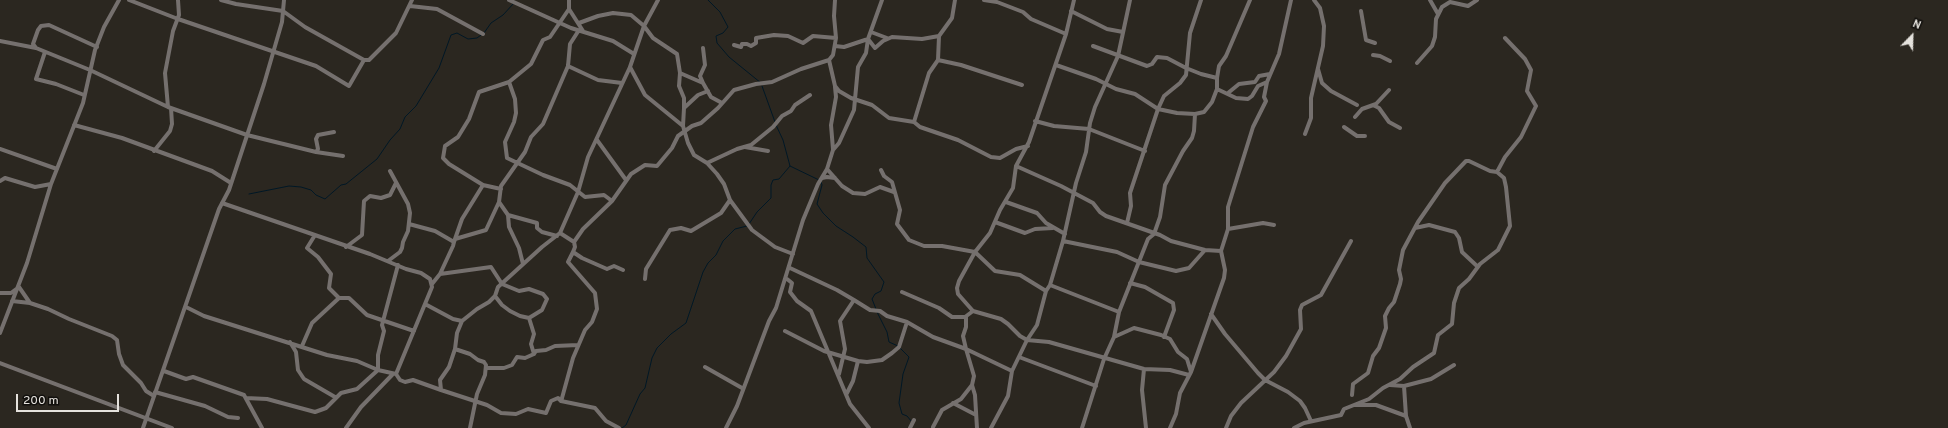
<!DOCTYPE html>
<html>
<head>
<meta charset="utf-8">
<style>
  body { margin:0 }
  #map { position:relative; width:1948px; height:428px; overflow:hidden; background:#2b2720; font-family:Overpass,sans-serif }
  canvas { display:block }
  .north { position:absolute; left:1892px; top:16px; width:40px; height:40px; -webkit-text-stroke:3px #12100d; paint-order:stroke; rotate:23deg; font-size:11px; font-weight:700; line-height:16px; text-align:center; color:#e5e2dd }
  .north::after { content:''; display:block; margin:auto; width:14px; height:18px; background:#e5e2dd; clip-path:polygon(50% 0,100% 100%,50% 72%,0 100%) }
  .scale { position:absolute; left:16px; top:394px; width:103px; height:18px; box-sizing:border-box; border:2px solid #e5e2dd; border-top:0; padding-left:5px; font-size:12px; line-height:14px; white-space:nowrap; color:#e5e2dd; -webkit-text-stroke:3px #12100d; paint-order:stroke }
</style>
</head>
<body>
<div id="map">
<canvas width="1948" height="428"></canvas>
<div class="north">N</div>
<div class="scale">200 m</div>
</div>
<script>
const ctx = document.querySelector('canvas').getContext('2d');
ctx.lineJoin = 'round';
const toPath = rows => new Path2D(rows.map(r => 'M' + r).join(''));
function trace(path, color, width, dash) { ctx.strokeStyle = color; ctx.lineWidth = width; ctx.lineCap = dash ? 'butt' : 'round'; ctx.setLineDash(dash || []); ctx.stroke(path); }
trace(toPath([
  [708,0,720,12,728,27,723,33,716,36,717,43,729,57,761,83],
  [484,33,491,23,503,15,514,3],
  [762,86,775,122],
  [790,166,819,180],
  [821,182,822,185,817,204,823,213,836,226,853,237,866,247,867,258,884,282,881,291,875,294,872,299,876,309],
  [249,194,289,186,301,187,311,190,316,195,325,199,341,185,346,184,377,159,390,140,400,129,405,117,416,106,439,68,451,35,457,33,468,39,477,38,481,35],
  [749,224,757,212,771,198,771,185,773,180,779,179,790,166,783,140,776,125],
  [877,312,887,332,889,342,898,346],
  [900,348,909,357,903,374,899,403,902,414,907,416,912,422],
  [622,428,626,425,640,394,645,388,652,358,657,348,671,334,686,323,703,272,708,263,716,255,723,241,735,229,747,226]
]), '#011826', 1);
trace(toPath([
  [129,0,178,19,316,66,349,86,364,60,369,60,396,33,412,0],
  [178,0,179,15,173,31,165,73,168,107,247,135,316,152,343,156],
  [221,0,236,4,283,11,305,27,364,60],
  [509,0,571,28,613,41,634,54],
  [569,0,569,9,583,31],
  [835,0,834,16,836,38,833,55,829,60,835,86,839,91,851,98,872,105,889,118,914,122,920,127,958,140,991,157,1000,158,1016,149,1028,146],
  [984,0,997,2,1023,12,1031,19,1066,34],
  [1430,0,1438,14],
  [410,6,437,9,483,34],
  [1071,11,1107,29,1123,32],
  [1361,11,1366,40,1375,43],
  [579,23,598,16,613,13,631,15,644,26,653,38,677,54,680,73,703,83,711,97,722,103],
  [871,32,887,38],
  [0,41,36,48,90,70,168,107],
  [734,45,741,47,742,44,747,44,751,46,756,43,756,38,774,35,788,36,803,43,813,36,836,38],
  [835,46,844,47,868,39,875,48,883,41,892,37,922,39,939,36,952,18,955,0],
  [1093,46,1147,66,1152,64,1157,57,1167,58,1186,68,1201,74,1217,78,1217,89,1236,98,1248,99,1252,96,1258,86,1267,82],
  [36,48,33,44,38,30,41,26,49,25,97,47],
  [45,52,36,79,56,84,84,95],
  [1373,55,1380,56,1390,61],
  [938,60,961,65,1022,85],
  [1417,63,1432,46,1435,37,1436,19,1442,7,1450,2,1468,6,1477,0],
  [568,64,568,66,598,80,622,83],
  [1056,65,1096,79,1116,89,1135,94,1158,109,1177,113,1195,114,1204,112,1212,102,1217,89],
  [630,67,645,95,683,126,688,143,694,155,707,163,717,174,724,184,730,200,752,230,775,247,793,254],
  [1318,69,1322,83,1331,91,1357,105],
  [680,73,679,86,684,98,684,108],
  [1217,78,1219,66,1226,56,1250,0],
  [509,82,515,99,516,113,514,122,505,142,507,158,543,175,570,185,585,197,604,195,612,201],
  [703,83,700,76,705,65,703,48],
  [1228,93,1239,84,1255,82,1259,76,1270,74],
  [1373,105,1379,108,1389,122,1400,128],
  [1355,117,1362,109,1376,104,1389,90],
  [1035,121,1054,126,1089,129,1145,151],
  [914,122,929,73,938,60,939,36],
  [74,125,122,138,212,171,231,183],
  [683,126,684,108,698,95,708,91],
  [1344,127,1357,136,1365,136],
  [1305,134,1311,118,1311,98,1323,46,1324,26,1320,8,1314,0],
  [597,140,626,180],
  [745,147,768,151],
  [0,149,57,169],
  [833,149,831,125,836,97,835,87],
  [154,151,170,131,172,124,171,108],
  [316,152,318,149,316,139,318,135,334,132],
  [707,163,737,149,751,145,773,127,782,116,791,111,795,105,810,95],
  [1016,166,1061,186,1093,203,1100,212,1106,216,1160,235,1171,241,1205,250,1221,251],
  [827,169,842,186,853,193,865,194,880,187,894,192],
  [881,170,884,176,892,182,900,210,897,224,909,240,924,246,942,246,975,252,995,271,1020,275,1046,291],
  [1497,172,1505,157,1521,137,1536,106,1527,91,1531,70,1525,59,1505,38],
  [822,178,827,177,835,178],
  [0,181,5,178,35,187,51,184],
  [501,189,483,185,449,164,443,158,445,146,458,137,469,119,479,92,509,82,531,64,543,40,550,37,569,9],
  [1006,202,1037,213,1046,223,1065,234],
  [508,215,537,223,537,228,542,232,557,236],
  [995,222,1025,233,1035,229,1053,228],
  [1127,223,1131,206,1130,193,1158,109,1164,96,1180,83,1186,75,1190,33,1201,0],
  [409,224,435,231,454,242,453,246,440,274],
  [1415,228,1429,225,1455,232,1459,238,1462,252,1478,267],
  [1228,229,1263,223,1274,225],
  [560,233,578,192,588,157,630,67,644,26,658,0],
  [315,235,307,248,318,257,331,274,329,288,339,298,349,298,367,315,414,331],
  [455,239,462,219,483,185],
  [1063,241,1117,252,1139,262,1176,271,1189,268,1205,250],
  [454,242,455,239,486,230,499,202],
  [574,242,575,247,573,252,582,258,607,269,614,266,623,270],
  [346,247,362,235,364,201,370,196,381,198,390,195,396,183],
  [388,261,400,252,402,248,403,242,408,231,410,213,408,204,390,171],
  [523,264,519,248,509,227,508,215,499,202,501,186,525,152,531,137,543,124,568,66,570,44,579,30],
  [790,268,837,290,854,300,840,321,845,349,839,374],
  [645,279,646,269,670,230,681,228,691,231,721,213,730,200],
  [787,279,792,283,790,292,797,301,811,311,850,404,869,428],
  [1130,283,1145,287,1173,303,1174,310,1164,337],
  [432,284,440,274,491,267,502,284,519,291,529,289,543,294,547,299,542,310,529,318,534,334,531,344,534,354],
  [1050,285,1119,312],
  [902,292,939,308,952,317,965,317,973,311,1001,319,1008,324,1020,336,1027,340,1049,342,1144,369,1170,370,1189,375],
  [0,293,11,293,19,287,30,303],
  [495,296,502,305,510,311,520,316,529,318],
  [854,300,870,310,880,311,887,316,907,322,933,337,966,349,974,376,972,385,961,399,942,410,933,427],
  [12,301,30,303,48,309,69,319,112,336,117,340,119,354,123,365,141,383,146,391,154,396],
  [425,304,453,319,462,321],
  [186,307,204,316,327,355,357,361,378,370,396,374,432,287,430,279,421,273,406,269,370,254,222,203],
  [973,311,958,294,957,288,959,281,975,252,990,233,1000,210,1013,188,1016,166,1029,142,1066,34,1074,0],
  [1211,314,1225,334,1258,373,1265,380,1288,392,1300,401,1305,408,1311,421],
  [966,317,966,327,963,336,966,349,1012,371],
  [785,331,824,351,858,361],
  [0,333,27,263,51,184,83,103,95,50,104,27,119,0],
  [1114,337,1134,328,1161,335,1170,339,1178,352,1187,359,1191,372],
  [290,342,296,352,298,370,304,379,335,397],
  [302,346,312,323,339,298],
  [455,349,449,367,440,380,441,390,487,405,501,413,516,414,528,409,546,413,551,401,558,398,561,401,562,398,573,358,585,330,592,322,597,309,595,293,568,262,573,252],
  [1019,357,1096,386],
  [0,363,172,428],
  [705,367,742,388],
  [486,368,504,368,512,365,517,357,525,358,534,354,536,351,546,350,555,346,578,345],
  [1144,369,1142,390,1146,428],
  [164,371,186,379,193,377,244,395,262,428],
  [396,374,400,380,405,382,413,380,441,390],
  [972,385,975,395,977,428],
  [1390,385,1404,386,1431,379,1454,365],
  [1404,386,1406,416,1410,428],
  [155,392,205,406,228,417,238,418],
  [847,393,853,381,858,361,867,362,882,360,892,353,899,347,907,322],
  [246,398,267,399,315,412,326,408,341,393,357,389,378,370,378,355,384,331,382,325,398,265],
  [561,401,595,408,606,421,619,428],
  [953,403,976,415],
  [1355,405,1376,405,1406,416],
  [143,428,219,209,229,190,264,84,282,22,284,0],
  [346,428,361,407,392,375],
  [470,428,477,394,485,375,486,365,484,362,478,360,470,354,455,349,457,333,462,321,477,309,489,302,495,296,498,287,542,247,560,233,574,242,583,229,612,201,631,174,645,165,657,166,672,148,678,136,692,126,701,123,718,108,734,90,756,84,772,82,801,69,829,60],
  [726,428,737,406,769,321,776,308,803,220,818,184,827,169,833,150,839,143,854,110,858,67,866,53,868,39,882,0],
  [910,428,914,420],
  [991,428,1008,396,1012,371,1027,340,1037,325,1046,291,1050,285,1063,241,1076,183,1086,152,1090,123,1095,107,1118,56,1130,0],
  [1082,428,1104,359,1114,337,1119,312,1148,239,1154,234,1160,217,1165,185,1183,151,1192,138,1194,131,1195,114],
  [1170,428,1176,414,1180,393,1191,372,1224,278,1225,270,1221,251,1228,229,1228,207,1253,127,1266,101,1264,97,1267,82,1279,54,1291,0],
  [1226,428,1231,416,1241,403,1274,372,1286,356,1301,329,1300,310,1302,305,1321,295,1351,241],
  [1294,428,1304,423,1341,415,1344,409,1369,399,1383,388,1400,379,1413,367,1434,353,1438,335,1452,324,1454,303,1459,288,1469,279,1480,264,1498,250,1510,226,1506,187,1504,178,1497,172,1490,171,1469,161,1466,161,1445,183,1418,222,1403,250,1399,270,1401,279,1400,284,1394,302,1389,308,1385,316,1386,328,1379,348,1373,356,1368,373,1353,384,1352,395]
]), '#75706e', 4);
</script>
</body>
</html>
